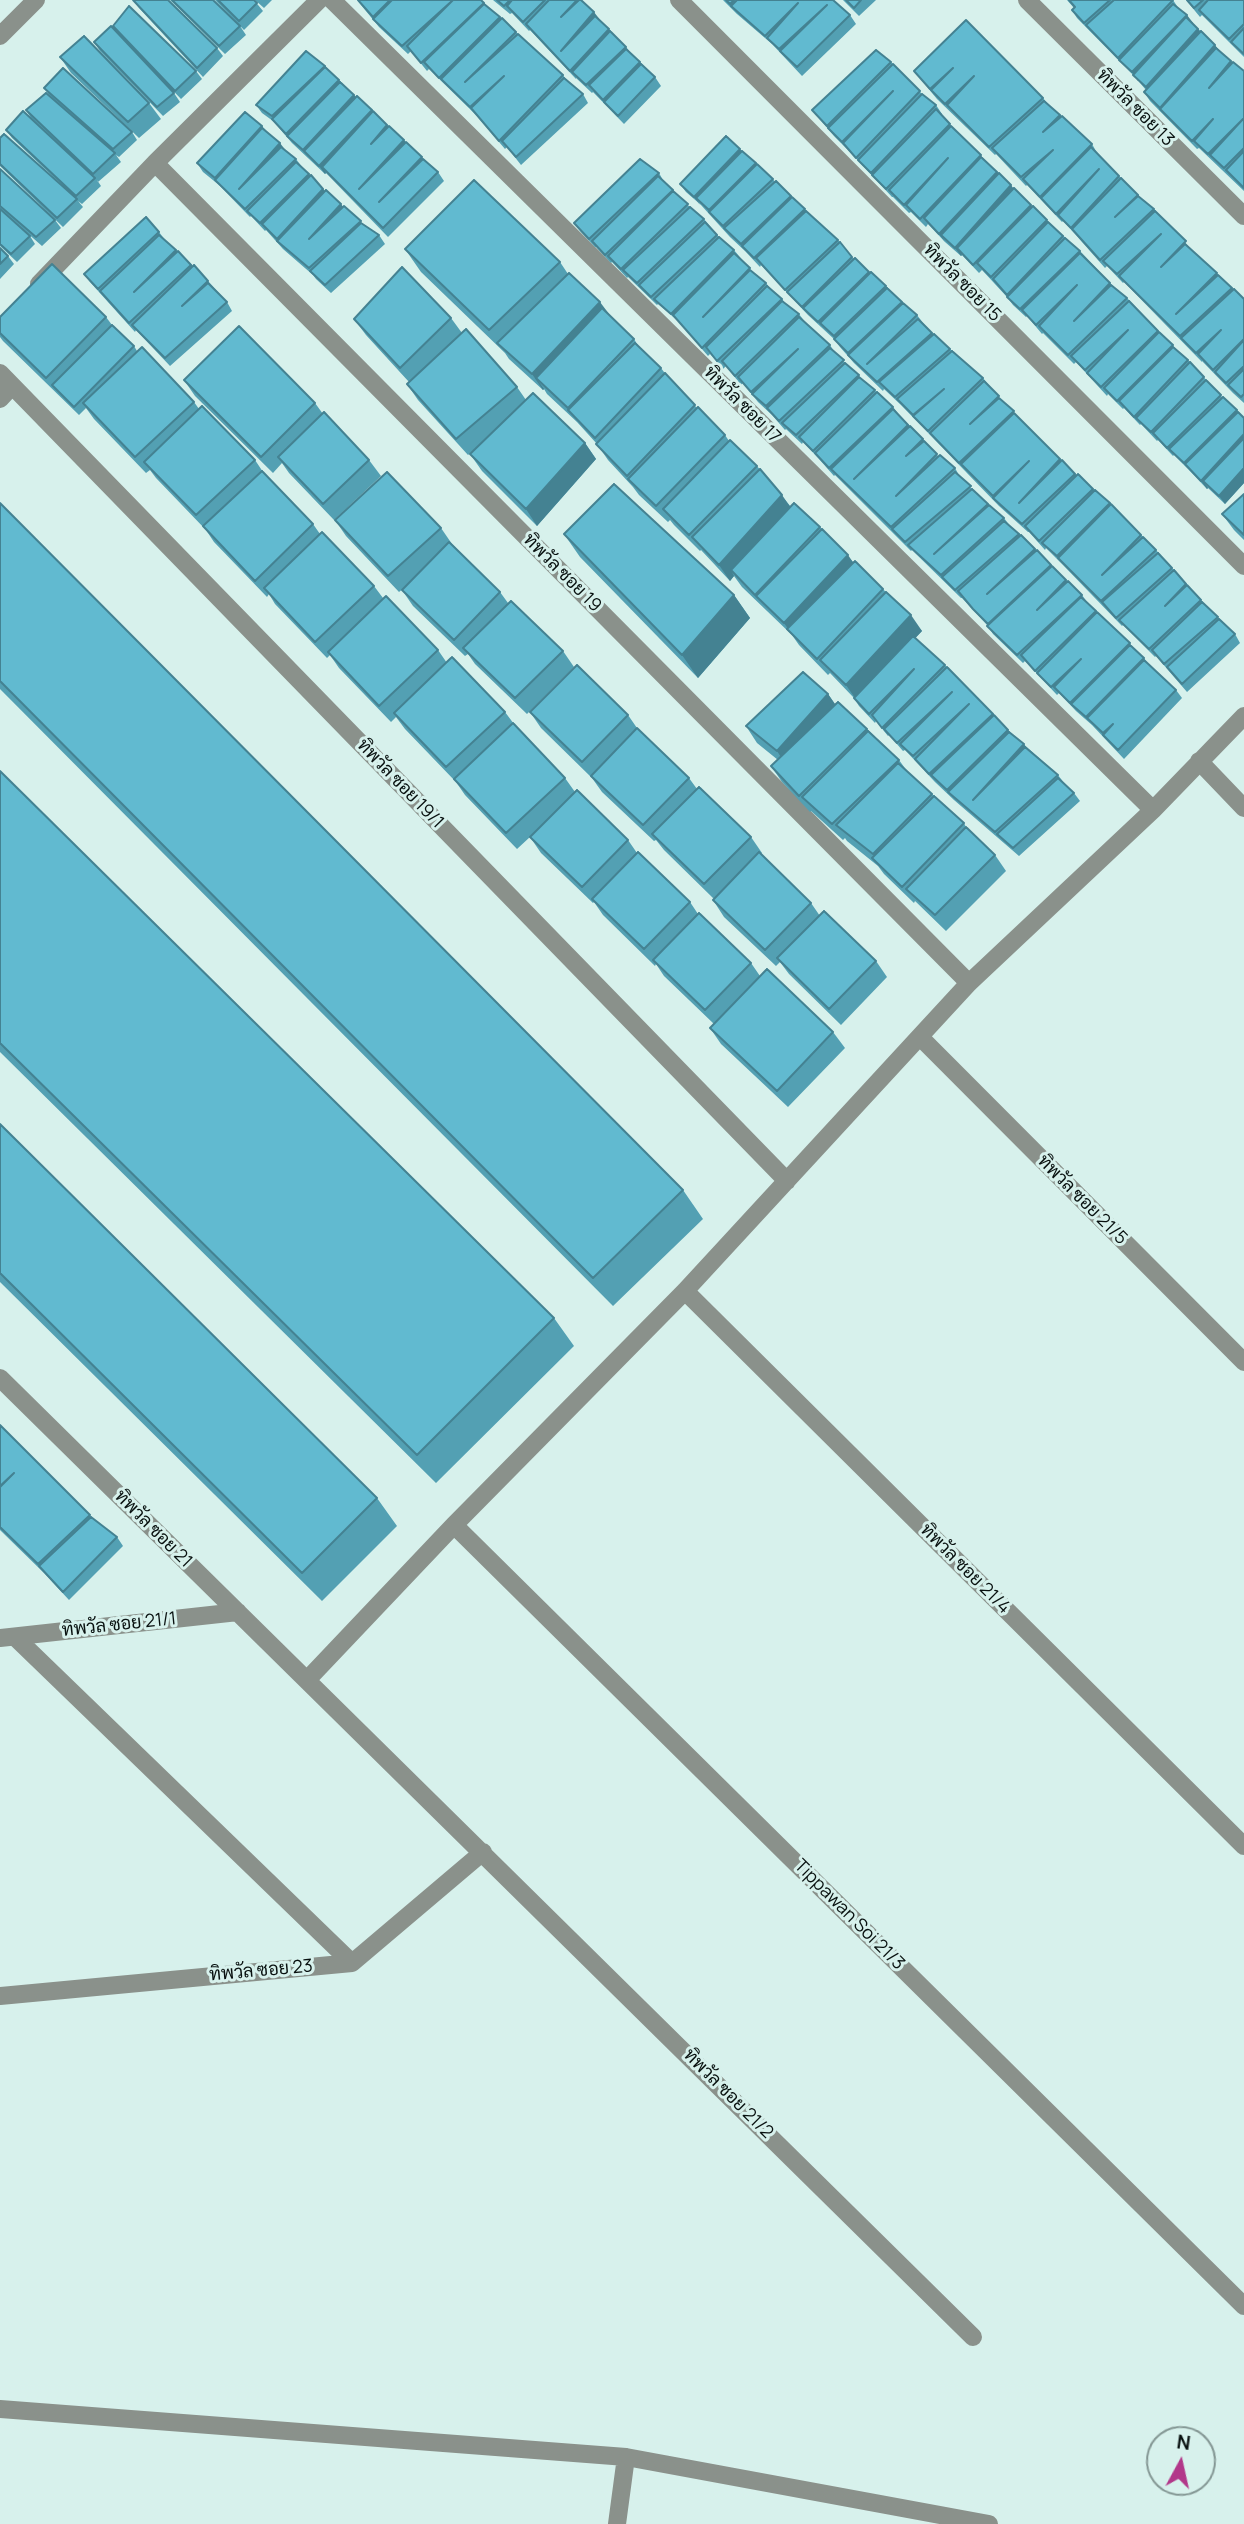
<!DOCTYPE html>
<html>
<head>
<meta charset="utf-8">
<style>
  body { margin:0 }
  #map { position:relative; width:1244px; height:2524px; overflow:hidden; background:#d7f1ec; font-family:Manrope,sans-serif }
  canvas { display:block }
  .north { position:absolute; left:1146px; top:2426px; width:70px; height:70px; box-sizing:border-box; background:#d7f1ec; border:2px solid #849794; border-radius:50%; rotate:8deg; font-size:19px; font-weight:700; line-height:28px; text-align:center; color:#08100f }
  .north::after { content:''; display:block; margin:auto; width:24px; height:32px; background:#b2388a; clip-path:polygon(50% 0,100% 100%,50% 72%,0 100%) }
</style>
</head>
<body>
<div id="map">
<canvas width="1244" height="2524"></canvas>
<div class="north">N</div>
</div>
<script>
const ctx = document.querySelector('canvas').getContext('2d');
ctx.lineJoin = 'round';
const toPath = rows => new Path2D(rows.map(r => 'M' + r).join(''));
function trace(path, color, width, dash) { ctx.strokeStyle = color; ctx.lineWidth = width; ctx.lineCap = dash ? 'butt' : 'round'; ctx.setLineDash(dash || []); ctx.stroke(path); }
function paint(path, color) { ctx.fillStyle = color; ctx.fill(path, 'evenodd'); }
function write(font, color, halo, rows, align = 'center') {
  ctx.font = font + ' Manrope,Sarabun,sans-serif'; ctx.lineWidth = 6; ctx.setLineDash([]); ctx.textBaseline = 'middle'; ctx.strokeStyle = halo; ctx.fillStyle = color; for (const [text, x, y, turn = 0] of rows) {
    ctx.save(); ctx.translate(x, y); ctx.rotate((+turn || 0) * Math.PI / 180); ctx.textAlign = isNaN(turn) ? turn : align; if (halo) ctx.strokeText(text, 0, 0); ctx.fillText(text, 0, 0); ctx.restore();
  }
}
trace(toPath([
  [332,0,1153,810],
  [679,0,1244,566],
  [1027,0,1244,216],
  [0,36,36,0],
  [155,163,969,983],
  [39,284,155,163,319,0],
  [0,373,787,1181],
  [0,399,12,386],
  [1199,761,1244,808],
  [920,1037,1244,1362],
  [685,1291,1244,1846],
  [0,1378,973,2337],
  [454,1525,1244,2306],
  [15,1637,352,1963],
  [0,1638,238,1612],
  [307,1680,454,1525,685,1291,969,983,1153,810,1244,716],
  [0,1996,352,1963,483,1852],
  [0,2409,626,2457,989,2524],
  [617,2524,626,2457]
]), '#8a918b', 18);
paint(toPath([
  [133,0,217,48,223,56,203,77,139,8],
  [170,0,213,0,240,26,246,35,225,54],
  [215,0,254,0,263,11,244,30],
  [255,0,272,0,264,8],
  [357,0,481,0,563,75,567,81,583,94,588,103,521,165,507,147,505,149,476,115,429,69,427,71,411,51,408,54,379,27],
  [493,0,581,0,626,47,630,52,655,77,661,86,624,124,593,92,592,93,576,78,576,79,530,30,529,31,512,13,510,14],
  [723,0,833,0,850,15,856,24,802,76,772,44,737,14],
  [843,0,876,0,859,16],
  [1067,0,1173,0,1179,9,1218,49,1232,63,1244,71,1244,191,1199,148,1197,149,1150,101,1144,92,1146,90,1135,77,1077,18,1072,10,1074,8],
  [1186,0,1244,0,1244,57,1202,15,1200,17],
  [113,26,196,71,202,79,181,99,119,34],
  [94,42,174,93,180,102,163,116,100,51],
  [60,57,149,103,161,119,139,138,71,73],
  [891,62,923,95,936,105,942,114,941,115,953,128,1032,207,1080,251,1113,286,1127,298,1175,348,1188,360,1222,397,1237,410,1244,418,1244,483,1225,504,1208,488,1207,489,1188,469,1174,455,1173,456,1158,440,1157,441,1141,424,1140,425,1124,408,1123,409,1108,394,1107,396,1076,362,1074,364,1043,333,1042,334,1027,316,1026,317,1013,305,1007,297,982,270,979,273,962,255,961,256,945,242,928,224,926,227,911,212,909,213,893,197,892,197,848,150,834,136,812,110],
  [325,66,356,97,438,172,444,181,388,237,326,173,325,174,292,143,273,121,262,113,256,105],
  [914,71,1043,98,1048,104,1092,144,1097,153,1140,198,1154,209,1191,249,1244,299,1244,403,1233,393,1202,361,1202,362,1124,282,1123,283,1107,266,1105,268,1075,234,1063,221,1062,222,1027,185,1026,186,996,154,995,155,937,99],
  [44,88,132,132,137,140,119,157,116,155,121,162,98,182,97,180,101,186,82,204,78,201,83,207,63,227,0,166,0,138,63,186,12,138,6,130,65,150,31,118,26,110,49,95],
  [262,126,285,151,296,159,302,167,325,191,363,224,379,235,385,244,331,293,316,279,313,275,283,249,266,230,265,231,251,216,250,217,219,185,203,172,197,163],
  [742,151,756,163,792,198,840,242,854,259,855,258,870,273,886,286,903,304,917,315,923,323,933,334,983,378,1001,400,1077,476,1110,503,1156,550,1201,600,1206,606,1235,634,1240,643,1187,692,1156,656,1155,657,1123,625,1122,626,1063,565,1046,548,1045,550,1029,532,1028,532,999,506,901,405,884,389,883,391,854,363,840,347,834,339,808,315,761,265,760,267,745,251,730,237,701,205,686,192,680,184],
  [0,169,55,220,61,228,42,246,0,209],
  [659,173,664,182,690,207,704,219,719,237,734,250,753,273,766,283,770,288,782,299,785,303,799,314,805,322,830,345,835,353,861,378,893,407,899,415,923,439,938,456,955,468,960,477,974,491,989,505,1004,518,1010,526,1021,535,1067,582,1082,595,1087,602,1144,658,1149,666,1176,690,1182,698,1124,759,1092,725,1076,711,1059,693,1057,695,1025,661,1023,663,993,634,988,626,962,598,961,598,912,550,911,551,835,475,834,476,819,459,803,442,802,444,786,429,785,430,772,415,758,402,743,383,741,385,726,366,723,369,710,354,708,356,678,321,658,304,657,305,628,277,627,278,612,262,611,263,596,247,595,247,580,231,574,223],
  [0,209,30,236,35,244,17,262,0,246],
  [159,232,165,240,177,252,178,251,208,281,227,302,232,311,170,366,136,330,135,332,90,282,84,274],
  [0,248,8,256,14,264,0,279],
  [405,249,560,262,568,274,634,339,639,347,661,368,667,376,697,408,725,435,729,441,757,466,791,507,820,527,853,562,883,589,922,631,915,638,947,667,1011,733,1058,775,1064,783,1074,793,1080,801,1019,856,954,800,935,782,905,750,903,751,889,735,888,736,876,721,875,723,859,706,854,698,830,673,828,675,799,645,792,635,742,587,734,576,730,581,701,550,700,551,674,525,670,520,668,522,639,495,633,487,608,460,597,444,577,422,547,394,544,389,543,390,509,359,505,353,421,272],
  [0,317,106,317,112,325,134,346,137,351,194,402,199,409,255,460,263,472,313,524,320,534,374,586,383,598,438,650,447,663,505,712,514,724,565,778,575,792,628,840,637,853,690,902,698,914,751,963,760,976,833,1032,845,1048,788,1107,721,1044,710,1028,714,1024,664,976,656,964,655,966,603,915,594,902,593,903,541,853,530,837,517,849,465,795,456,782,405,729,396,717,391,722,339,668,330,655,327,658,275,604,269,594,267,597,214,542,206,530,156,478,150,470,146,473,94,419,86,408,79,415,3,341,0,337],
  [451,318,462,333,517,387,526,400,585,443,596,459,537,526,482,471,470,454,482,443,468,455,418,400,407,384,409,382,366,335,354,319],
  [184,380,315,403,323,414,369,460,381,476,334,520,289,473,282,463,273,473,195,396],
  [1244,494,1244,540,1234,530,1222,514],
  [0,503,683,1190,703,1219,613,1306,0,689],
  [335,520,441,528,452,544,500,592,508,603,563,651,574,667,527,714,475,664,468,654,465,656,413,606,402,590,404,588,399,592,346,536],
  [564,534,734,595,750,618,698,678,580,557],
  [828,694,835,704,867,729,899,760,907,771,964,823,967,829,995,855,1006,871,946,931,915,901,914,903,884,874,878,866,847,841,845,838,843,840,811,811,810,812,782,782,771,766,778,760,757,743,746,726],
  [530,712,628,715,637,728,689,778,697,789,751,837,762,853,761,854,811,903,820,916,876,961,887,977,841,1025,789,974,780,962,776,966,724,917,713,900,714,899,664,850,656,840,654,841,602,792,592,778,541,728],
  [0,771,554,1318,574,1346,436,1483,0,1052],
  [0,1124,377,1498,397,1526,322,1601,0,1282],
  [0,1425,91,1517,117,1537,123,1546,69,1600,44,1573,0,1530]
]), '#53a0b3');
paint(toPath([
  [594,12,600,20,561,51],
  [1187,15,1193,23,1138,81,1132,72],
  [1198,29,1204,37,1152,96,1146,87],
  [1215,45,1221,53,1163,112,1160,108],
  [354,95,360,103,304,151,309,158,303,150],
  [372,110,377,119,322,167,326,173,325,174,319,166],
  [262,126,268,135,218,182,215,178],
  [404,140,410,148,359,189],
  [280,143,286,151,239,189],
  [740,149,746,157,696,198,700,205,694,197],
  [997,172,1003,180,941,235,945,242,939,234],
  [1011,185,1017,194,957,248,962,255,961,256,955,248],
  [323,189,329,197,279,242,277,239],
  [341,204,347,213,309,239],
  [600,302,612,318,536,378,544,389,543,390,532,374],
  [1244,434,1244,449,1203,481,1208,488,1207,489,1201,481],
  [585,443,596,459,537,526,526,509],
  [1244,468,1244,483,1225,504,1219,496],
  [782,495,793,511,731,570,734,576,730,581,719,565],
  [848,555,859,571,791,633,784,623],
  [734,595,750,618,698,678,682,655],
  [911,615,922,631,857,701,846,685],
  [828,694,839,710,788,768,777,751],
  [1024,744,1030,753,973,800]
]), '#448292');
const building = toPath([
  [133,0,168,0,217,48,197,68,133,0],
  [172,0,213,0,240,26,219,46,172,0],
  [218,0,254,0,257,3,239,21,218,0],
  [358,0,390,0,373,17,358,0],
  [392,0,453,0,402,46,373,19,392,0],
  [453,0,481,0,484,3,421,63,407,46,453,0],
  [497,0,510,0,504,6,497,0],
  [512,0,545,0,523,22,507,6,512,0],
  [549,0,577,0,561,17,579,0,581,0,594,12,561,51,595,16,609,29,570,71,526,24,549,0],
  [726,0,734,0,730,4,726,0],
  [737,0,833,0,850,15,797,67,780,51,827,5,779,49,767,38,798,3,765,36,731,6,737,0],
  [846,0,861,0,854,8,846,0],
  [1069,0,1110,0,1084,23,1072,10,1075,7,1069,0],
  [1114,0,1173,0,1118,58,1086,25,1114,0],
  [1187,0,1203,0,1194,8,1187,0],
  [1208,0,1244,0,1244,24,1229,39,1199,10,1208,0],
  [484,4,500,17,439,78,424,62,484,4],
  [1173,4,1187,15,1132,72,1119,60,1173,4],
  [129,6,196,71,175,91,113,26,129,6],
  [1186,17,1198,29,1146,87,1133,75,1186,17],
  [502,18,516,32,465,82,518,34,563,75,499,141,471,108,504,76,470,107,441,79,502,18],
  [966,20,1043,98,989,147,947,105,974,76,945,104,931,90,953,68,930,89,914,71,966,20],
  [111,26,174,93,157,107,94,42,111,26],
  [1244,28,1244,54,1231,42,1244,28],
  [610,31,626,47,586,85,572,72,610,31],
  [1201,31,1215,45,1160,108,1144,92,1201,31],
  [84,36,149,103,128,122,60,57,84,36],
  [1216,48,1231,61,1209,88,1233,62,1244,71,1244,118,1208,154,1194,141,1213,119,1192,141,1160,109,1216,48],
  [626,49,640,62,603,100,589,85,626,49],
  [876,50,891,62,827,126,812,110,876,50],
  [306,51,325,66,272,116,256,105,306,51],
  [641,64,655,77,618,116,604,102,641,64],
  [893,64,920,91,856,158,843,143,893,91,842,142,828,128,893,64],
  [325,67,339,80,286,134,272,119,325,67],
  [63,68,132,132,113,149,44,88,63,68],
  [564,78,583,94,516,157,502,141,564,78],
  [340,82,354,95,303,150,287,136,340,82],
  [46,93,115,153,93,174,26,110,46,93],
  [922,94,936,105,871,173,858,160,922,94],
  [357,96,372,110,319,166,304,151,357,96],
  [1044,101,1060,115,1043,132,1062,116,1092,144,1040,197,1023,179,1053,150,1021,177,992,148,1044,101],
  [936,109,950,124,886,189,872,175,936,109],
  [23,111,95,178,76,196,6,130,23,111],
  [373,111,387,125,371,144,389,126,404,140,359,189,406,142,422,157,379,202,423,159,438,172,383,228,322,167,373,111],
  [245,112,262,126,215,178,197,163,245,112],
  [1244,118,1244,148,1224,168,1210,155,1244,118],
  [951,126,981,155,920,219,906,205,948,158,904,205,889,190,951,126],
  [262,128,280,143,239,189,281,147,296,159,245,209,215,180,262,128],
  [4,134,77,199,57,218,0,164,0,138,4,134],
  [726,136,740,149,694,197,680,184,726,136],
  [1091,147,1119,176,1071,228,1058,215,1099,169,1056,214,1041,198,1091,147],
  [742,151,756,163,709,210,696,198,742,151],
  [1244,151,1244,188,1226,170,1244,151],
  [981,157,997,172,939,234,924,218,981,157],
  [640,159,659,173,589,239,574,223,640,159],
  [296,162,309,174,260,223,247,211,296,162],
  [757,164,773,179,723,226,709,212,757,164],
  [0,169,55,220,36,237,0,206,0,169],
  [999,173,1011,185,955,248,941,235,999,173],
  [311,175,323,189,277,239,262,224,311,175],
  [658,176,673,190,605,255,592,241,658,176],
  [1121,178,1138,195,1115,217,1138,196,1154,209,1100,260,1072,229,1121,178],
  [474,180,560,262,489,330,405,249,474,180],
  [776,181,791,196,741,244,724,228,776,181],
  [1014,188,1031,205,973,265,957,248,1014,188],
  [326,190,341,204,309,239,344,206,361,221,309,268,277,241,326,190],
  [673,191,688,204,621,269,608,256,673,191],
  [792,197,805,209,754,258,742,246,792,197],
  [1033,206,1047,220,991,277,977,263,1033,206],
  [690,207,704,219,637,283,623,270,690,207],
  [0,209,30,236,11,254,0,244,0,209],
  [806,211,838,240,785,290,756,258,806,211],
  [1155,211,1186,241,1161,267,1185,244,1217,273,1176,314,1218,275,1232,288,1180,336,1119,276,1161,234,1117,274,1103,261,1155,211],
  [146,217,159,232,98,289,84,274,146,217],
  [705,222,717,235,651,297,639,285,705,222],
  [1048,222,1063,236,1007,295,993,279,1048,222],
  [361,223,379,235,325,285,310,271,361,223],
  [159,235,176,250,134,292,178,251,191,265,129,323,100,291,159,235],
  [719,237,734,250,671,314,654,299,719,237],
  [1065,238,1080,251,1020,309,1007,297,1065,238],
  [840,242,852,257,802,307,787,292,840,242],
  [0,248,8,256,0,264,0,248],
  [734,253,750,268,703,317,750,270,766,283,702,348,673,315,734,253],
  [1080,253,1110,283,1074,321,1111,285,1127,298,1068,355,1039,326,1077,285,1036,325,1022,310,1080,253],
  [855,258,869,272,818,322,803,308,855,258],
  [52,264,106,317,46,378,0,333,0,317,52,264],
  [194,265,208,281,182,306,208,283,227,302,165,358,132,325,194,265],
  [402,267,451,318,400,368,354,319,402,267],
  [871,272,886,286,834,336,820,323,871,272],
  [569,273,600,302,532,374,497,343,569,273],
  [767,286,782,299,717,361,706,347,767,286],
  [887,288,902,302,848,353,834,339,887,288],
  [1234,289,1244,299,1244,339,1213,370,1198,354,1221,330,1196,353,1181,338,1234,289],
  [782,301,799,314,735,376,722,361,782,301],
  [1129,301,1158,331,1101,387,1087,373,1128,330,1085,370,1071,356,1129,301],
  [903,303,917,315,867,364,918,319,932,333,877,382,848,355,903,303],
  [602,308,634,339,568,408,536,378,602,308],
  [799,317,830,345,766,406,752,394,798,349,751,392,738,377,799,317],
  [112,325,134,346,74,407,52,385,112,325],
  [239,326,315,403,261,457,184,380,239,326],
  [466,329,517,387,456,439,407,384,466,329],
  [1159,332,1173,345,1117,401,1104,388,1159,332],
  [934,334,950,349,895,397,879,382,934,334],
  [1244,340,1244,366,1226,383,1215,372,1244,340],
  [635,343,661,368,595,438,568,410,635,343],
  [142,347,194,402,135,457,83,403,142,347],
  [1173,347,1188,360,1134,417,1119,401,1173,347],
  [830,348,844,360,779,421,767,408,830,348],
  [952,351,983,378,928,431,913,416,944,389,913,415,897,399,952,351],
  [1190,362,1204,377,1151,432,1136,418,1190,362],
  [845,363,859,375,796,435,782,423,845,363],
  [1244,369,1244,394,1241,397,1228,385,1244,369],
  [665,373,695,405,627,476,596,444,665,373],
  [859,377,875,390,813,451,799,437,859,377],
  [1206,380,1221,395,1167,448,1153,433,1206,380],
  [984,381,999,396,970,424,999,398,1014,411,959,463,930,433,984,381],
  [877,392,893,407,829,468,815,453,877,392],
  [533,393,585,443,526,509,470,454,533,393],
  [1223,397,1237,410,1184,463,1169,449,1223,397],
  [202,406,255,460,196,515,144,462,202,406],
  [698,407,725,435,656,506,628,479,698,407],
  [893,409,908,425,854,479,910,426,923,439,906,456,924,441,937,454,896,496,940,455,955,468,891,527,831,469,893,409],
  [324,412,369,460,323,504,278,457,324,412],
  [1238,412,1244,418,1244,434,1201,481,1185,464,1238,412],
  [1014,413,1060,459,1019,503,1062,460,1075,474,1022,524,993,498,1029,461,993,496,961,464,1014,413],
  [1244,438,1244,468,1219,496,1203,481,1244,438],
  [730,440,757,466,689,535,663,509,730,440],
  [760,469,782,495,719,565,692,537,760,469],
  [262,471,313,524,255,581,203,526,262,471],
  [387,472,441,528,388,576,335,520,387,472],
  [955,472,971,486,905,542,892,529,955,472],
  [1078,474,1093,489,1039,541,1025,526,1078,474],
  [614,484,734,595,682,655,564,534,614,484],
  [972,489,988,504,934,554,989,505,1004,518,941,575,908,545,972,489],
  [1095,490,1110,503,1057,556,1042,543,1095,490],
  [1244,494,1244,535,1222,514,1244,494],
  [0,503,683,1190,593,1278,0,681,0,503],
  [794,503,820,527,755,595,731,570,794,503],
  [1111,504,1141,535,1102,575,1143,537,1156,550,1101,601,1058,558,1111,504],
  [1004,521,1019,534,955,590,942,577,1004,521],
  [822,529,848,555,784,623,756,596,822,529],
  [322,532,374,586,315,642,264,588,322,532],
  [1021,535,1035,549,987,594,1037,550,1051,565,988,624,973,609,958,591,1021,535],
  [449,542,500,592,454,640,402,590,449,542],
  [1158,553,1172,568,1116,618,1102,602,1158,553],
  [855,561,883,589,817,659,787,629,855,561],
  [1052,566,1066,580,1037,610,1068,581,1082,595,1017,655,987,626,1052,566],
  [1174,570,1186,584,1165,606,1187,585,1201,600,1149,649,1119,620,1174,570],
  [886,592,911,615,846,685,820,660,886,592],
  [386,596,438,650,379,706,328,652,386,596],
  [1081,597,1096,611,1035,671,1021,655,1081,597],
  [511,601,563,651,515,698,463,648,511,601],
  [1202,602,1218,617,1164,664,1152,650,1202,602],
  [1097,612,1130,643,1070,703,1054,687,1081,659,1051,687,1037,673,1097,612],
  [1219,619,1235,634,1182,684,1167,667,1219,619],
  [913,636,945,665,882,728,872,715,914,669,869,714,854,698,913,636],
  [1130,645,1144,658,1086,717,1071,704,1130,645],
  [452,657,505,712,446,767,394,713,452,657],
  [1144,660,1176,690,1118,750,1103,735,1113,724,1103,733,1087,718,1144,660],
  [577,665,628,715,582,762,530,712,577,665],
  [947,667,993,714,929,774,915,759,969,704,913,756,900,744,952,692,897,743,884,729,947,667],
  [803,672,828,694,777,751,746,726,803,672],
  [838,702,867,729,799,796,771,766,838,702],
  [994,715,1008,730,947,790,931,775,994,715],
  [513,723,565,778,506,833,454,779,513,723],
  [637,728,689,778,643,825,591,776,637,728],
  [868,731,899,760,832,824,802,797,868,731],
  [1009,732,1024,744,973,800,1025,747,1058,775,995,832,948,792,1009,732],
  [898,763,932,794,873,854,836,825,898,763],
  [0,771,554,1318,417,1455,0,1043,0,771],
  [1058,778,1074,793,1013,848,997,834,1058,778],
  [699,787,751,837,704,884,652,834,699,787],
  [577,790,628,840,582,887,530,837,577,790],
  [934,796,964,823,902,887,872,858,934,796],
  [966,827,995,855,935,915,906,889,966,827],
  [638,852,690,902,644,949,592,899,638,852],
  [759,852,811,903,765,950,713,900,759,852],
  [824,911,876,961,829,1009,777,958,824,911],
  [699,913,751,963,705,1010,653,960,699,913],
  [767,969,833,1032,777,1091,710,1028,767,969],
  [0,1124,377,1498,302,1573,0,1273,0,1124],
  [0,1425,90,1515,38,1564,0,1527,0,1487,14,1473,0,1486,0,1425],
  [91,1517,117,1537,63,1592,39,1566,91,1517]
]);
paint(building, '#61bad0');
trace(building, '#448292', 2);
write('18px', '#08100f', '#d7f1ec', [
  ["ทิพวัล ซอย 13",1135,108,45],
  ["ทิพวัล ซอย 15",962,283,45],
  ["ทิพวัล ซอย 17",742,405,45],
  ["ทิพวัล ซอย 19",562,573,45],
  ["ทิพวัล ซอย 19/1",400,784,46],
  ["ทิพวัล ซอย 21/5",1082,1200,45],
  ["ทิพวัล ซอย 21",153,1529,45],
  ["ทิพวัล ซอย 21/4",965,1569,45],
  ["ทิพวัล ซอย 21/1",119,1625,-6],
  ["Tippawan Soi 21/3",849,1915,45],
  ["ทิพวัล ซอย 23",261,1971,-5],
  ["ทิพวัล ซอย 21/2",728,2094,45]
]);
</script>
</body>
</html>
